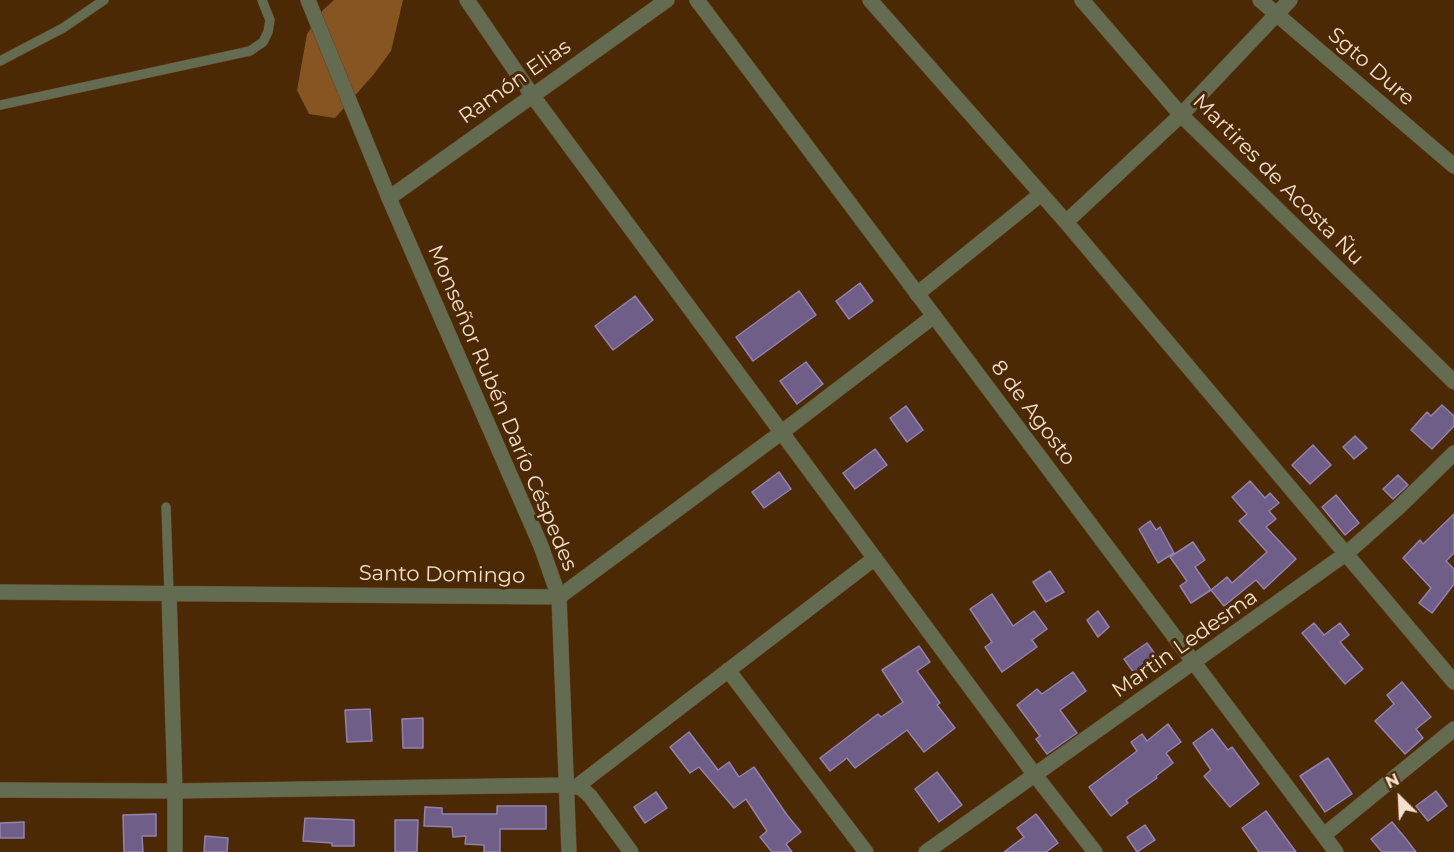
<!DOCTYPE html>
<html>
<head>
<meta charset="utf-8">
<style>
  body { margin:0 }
  #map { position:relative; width:1454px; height:852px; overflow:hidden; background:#4b2905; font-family:Montserrat,sans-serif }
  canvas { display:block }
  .north { position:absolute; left:1370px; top:768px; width:60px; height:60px; -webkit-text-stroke:4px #4b2905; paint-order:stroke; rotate:336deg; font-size:16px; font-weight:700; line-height:24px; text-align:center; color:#f4dfcc }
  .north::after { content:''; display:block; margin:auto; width:21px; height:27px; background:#f4dfcc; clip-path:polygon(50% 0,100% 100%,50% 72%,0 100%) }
</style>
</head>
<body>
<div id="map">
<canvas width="1454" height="852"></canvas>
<div class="north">N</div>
</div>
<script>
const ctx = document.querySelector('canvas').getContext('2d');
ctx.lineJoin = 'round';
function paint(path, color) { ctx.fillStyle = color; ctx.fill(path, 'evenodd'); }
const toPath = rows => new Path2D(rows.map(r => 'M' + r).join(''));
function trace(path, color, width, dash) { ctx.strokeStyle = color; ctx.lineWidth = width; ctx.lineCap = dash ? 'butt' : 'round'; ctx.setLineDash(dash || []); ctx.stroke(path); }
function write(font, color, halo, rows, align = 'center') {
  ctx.font = font + ' Montserrat,sans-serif'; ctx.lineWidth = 6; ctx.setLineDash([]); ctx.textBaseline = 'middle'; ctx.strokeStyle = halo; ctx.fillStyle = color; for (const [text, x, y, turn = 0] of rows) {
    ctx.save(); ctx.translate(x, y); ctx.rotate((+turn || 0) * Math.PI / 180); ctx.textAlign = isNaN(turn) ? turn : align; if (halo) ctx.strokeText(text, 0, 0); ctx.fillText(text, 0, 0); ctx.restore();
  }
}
paint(toPath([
  [334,0,403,0,391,51,374,74,335,118,309,114,297,90,307,34,323,10]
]), '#875522');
const building = toPath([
  [860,283,873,301,849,319,836,301,860,283],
  [799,291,816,315,753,361,736,337,799,291],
  [635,296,653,320,613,350,595,326,635,296],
  [806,362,823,384,797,404,780,381,806,362],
  [1442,405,1454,416,1454,426,1432,449,1411,430,1427,412,1431,416,1442,405],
  [906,406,923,430,907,442,890,418,906,406],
  [1355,436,1367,448,1354,459,1343,447,1355,436],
  [1313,445,1331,465,1310,484,1292,465,1313,445],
  [875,449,887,465,855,489,843,473,875,449],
  [779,472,791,489,764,508,752,492,779,472],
  [1398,475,1408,485,1393,499,1383,489,1398,475],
  [1250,481,1265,498,1270,493,1279,503,1269,511,1276,519,1266,527,1296,559,1264,589,1256,580,1224,606,1211,590,1227,577,1232,583,1267,552,1239,521,1247,514,1232,497,1250,481],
  [1336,495,1359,523,1345,535,1322,507,1336,495],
  [1454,514,1454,553,1446,561,1454,569,1454,584,1432,613,1419,603,1431,588,1403,558,1420,540,1423,544,1454,514],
  [1150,521,1156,530,1160,527,1174,553,1158,563,1139,529,1150,521],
  [1193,542,1205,560,1195,567,1211,590,1191,603,1180,586,1187,581,1170,557,1193,542],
  [1050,571,1064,592,1046,602,1033,582,1050,571],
  [992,594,1013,626,1034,611,1047,629,1032,640,1037,647,1002,672,985,647,992,642,970,609,992,594],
  [1098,611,1109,627,1098,637,1087,620,1098,611],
  [1314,623,1324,635,1340,623,1349,635,1340,642,1363,669,1345,684,1302,633,1314,623],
  [1147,643,1160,661,1137,677,1124,659,1147,643],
  [919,646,930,662,917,671,940,703,937,705,955,728,924,752,907,730,855,768,847,758,830,771,820,758,878,714,881,717,903,702,882,670,919,646],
  [1073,672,1086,691,1060,710,1077,733,1047,754,1036,739,1040,736,1017,705,1037,689,1042,694,1073,672],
  [1402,682,1431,717,1416,729,1423,738,1405,754,1375,721,1394,704,1387,695,1402,682],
  [370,709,372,741,347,742,345,710,370,709],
  [423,718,423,748,403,748,402,719,423,718],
  [1168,724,1181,742,1166,753,1173,763,1156,776,1157,778,1126,800,1128,803,1111,816,1089,787,1137,751,1131,742,1142,734,1147,741,1168,724],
  [1212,729,1228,750,1232,747,1259,784,1230,807,1204,776,1211,770,1193,743,1212,729],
  [689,732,718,770,729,762,739,777,754,767,787,815,801,832,786,844,792,852,772,852,760,837,767,831,746,799,734,808,699,767,690,773,670,747,689,732],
  [1328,758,1352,794,1325,812,1300,776,1328,758],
  [937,772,962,805,939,822,915,789,937,772],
  [1436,791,1447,806,1428,821,1416,806,1436,791],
  [656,792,667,808,645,823,634,807,656,792],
  [497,806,546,806,546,829,500,829,500,852,484,852,484,845,465,844,466,836,453,837,452,827,424,826,425,807,442,808,442,814,497,814,497,806],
  [1266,811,1296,852,1259,852,1242,828,1266,811],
  [156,814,156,836,142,836,143,852,124,852,123,815,156,814],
  [1036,814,1058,843,1046,852,1004,852,1024,837,1017,828,1036,814],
  [305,818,354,820,354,846,332,846,332,843,303,841,305,818],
  [395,820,418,820,417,852,395,852,395,820],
  [24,822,24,838,0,838,0,823,24,822],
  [1392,822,1406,839,1416,852,1382,852,1371,839,1392,822],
  [1145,825,1155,840,1137,852,1127,837,1145,825],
  [205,836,228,838,227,852,204,852,205,836]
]);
paint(building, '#6f5e88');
trace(building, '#9382ae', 1.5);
const service = toPath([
  [0,61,63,28,104,0],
  [0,105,250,51,263,42,268,32,270,20,262,0],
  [166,507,169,593]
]);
const minor = toPath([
  [467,0,532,95,1035,775,1095,852],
  [870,0,1066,222,1454,682],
  [1082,0,1181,115,1454,382],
  [1260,0,1454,166],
  [389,198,541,546,559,597,569,852],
  [1066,222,1181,115,1290,0],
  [917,294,1041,194],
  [0,592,559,597,782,432,934,316],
  [169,593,175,791,175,852],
  [728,670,866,852],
  [576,787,875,558],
  [0,790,175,791,567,785,581,788,590,796,631,852],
  [1324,835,1454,729]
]);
const tertiary = toPath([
  [308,0,389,198,667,0],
  [697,0,1336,852],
  [926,852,1347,553,1399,507,1454,453]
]);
trace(service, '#664625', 10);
trace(minor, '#664625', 16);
trace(tertiary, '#664625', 16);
trace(service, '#636c51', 9);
trace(minor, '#636c51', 15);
trace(tertiary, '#636c51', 15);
write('21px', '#f4dfcc', '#4b2905', [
  ["Sgto Dure",1371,67,41],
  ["Ramón Elias",515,82,-35],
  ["Martires de Acosta Ñu",1278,180,45],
  ["Monseñor Rubén Darío Céspedes",502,408,67],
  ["8 de Agosto",1033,413,53],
  ["Santo Domingo",442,575,1],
  ["Martin Ledesma",1185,644,-35]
]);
</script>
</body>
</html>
